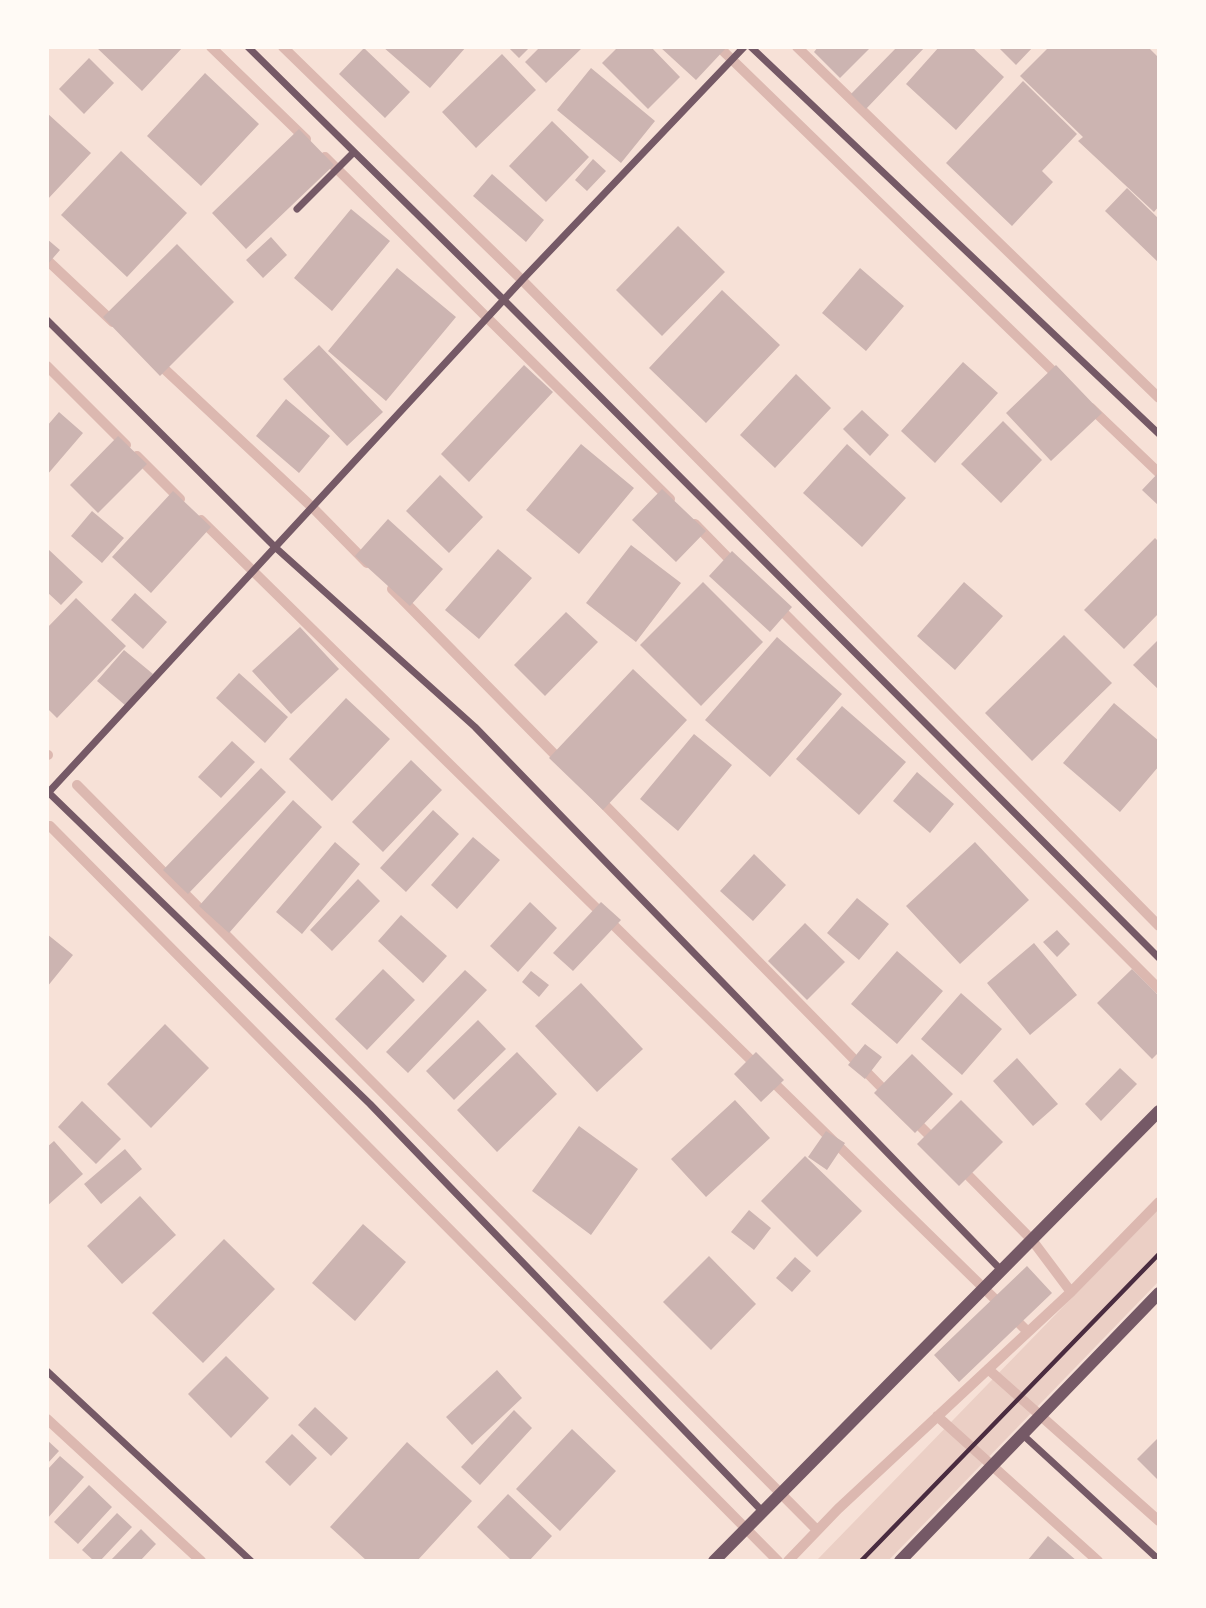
<!DOCTYPE html>
<html>
<head>
<meta charset="utf-8">
<style>
  body { margin:0 }
  #map { position:relative; width:1206px; height:1608px; overflow:hidden; background:#f7e1d7; font-family:Figtree,sans-serif }
  canvas { display:block }
  .frame { position:absolute; inset:0; border:49px solid #fffaf5; pointer-events:none }
</style>
</head>
<body>
<div id="map">
<canvas width="1206" height="1608"></canvas>
<div class="frame"></div>
</div>
<script>
const ctx = document.querySelector('canvas').getContext('2d');
ctx.lineJoin = 'round';
function paint(path, color) { ctx.fillStyle = color; ctx.fill(path, 'evenodd'); }
const toPath = rows => new Path2D(rows.map(r => 'M' + r).join(''));
function trace(path, color, width, dash) { ctx.strokeStyle = color; ctx.lineWidth = width; ctx.lineCap = dash ? 'butt' : 'round'; ctx.setLineDash(dash || []); ctx.stroke(path); }
paint(toPath([
  [1159,1208,1159,1281,888,1561,816,1561]
]), '#ebcfc5');
trace(toPath([
  [211,47,306,139],
  [283,47,522,280,1159,926],
  [719,47,1060,378],
  [797,47,1159,398],
  [325,157,670,499],
  [47,260,113,322],
  [158,363,313,508,367,563],
  [47,366,126,445],
  [1091,408,1159,473],
  [137,456,180,499],
  [201,520,757,1066],
  [695,524,736,566],
  [392,589,563,763],
  [777,606,1159,989],
  [47,755,48,755],
  [77,785,817,1530],
  [598,798,889,1095],
  [50,826,778,1561],
  [770,1079,1002,1306],
  [912,1118,936,1142],
  [961,1168,1032,1240,1071,1292],
  [1013,1317,1028,1332],
  [988,1369,1159,1521],
  [937,1416,1098,1561],
  [47,1419,201,1561],
  [788,1561,838,1509,1071,1292,1159,1202]
]), '#dcb8b0', 10);
paint(toPath([
  [96,47,183,47,142,91],
  [383,47,466,47,430,88],
  [508,47,530,47,519,58],
  [540,47,583,47,546,83,525,62],
  [618,47,651,47,680,77,648,109,602,63],
  [660,47,725,47,726,48,696,80],
  [818,47,871,47,840,78,814,52],
  [897,47,925,47,866,109,851,94],
  [939,47,972,47,1004,77,956,130,906,84],
  [998,47,1033,47,1016,65],
  [1049,47,1148,47,1157,56,1159,54,1159,206,1154,212,1078,141,1083,137,1020,76],
  [364,48,410,92,385,118,339,74],
  [502,54,536,90,476,148,442,112],
  [89,58,114,83,84,114,59,89],
  [591,68,655,121,621,163,557,110],
  [205,73,259,124,201,186,147,136],
  [1023,81,1077,134,1042,171,1053,182,1012,226,946,163],
  [47,113,91,153,47,200],
  [552,121,589,157,546,202,509,166],
  [299,129,334,165,246,249,212,213],
  [121,151,187,213,127,277,61,215],
  [593,159,606,171,587,191,575,180],
  [492,174,544,220,526,242,473,196],
  [1127,188,1159,219,1159,263,1105,211],
  [351,209,390,241,332,311,294,278],
  [678,226,725,272,662,336,616,290],
  [271,237,287,255,263,278,246,260],
  [47,239,60,250,47,265],
  [177,244,234,302,160,376,103,317],
  [397,268,456,317,386,401,328,351],
  [860,268,904,306,866,351,822,313],
  [722,290,780,345,706,423,649,368],
  [319,345,383,412,347,446,283,379],
  [963,362,998,393,935,463,901,431],
  [524,365,553,392,469,482,441,454],
  [1056,365,1102,413,1051,461,1006,413],
  [796,374,831,408,775,468,740,435],
  [286,399,330,436,299,473,256,436],
  [862,410,889,435,870,456,843,429],
  [59,412,83,433,47,475,47,426],
  [1003,421,1042,460,1001,503,961,464],
  [118,436,147,464,98,513,70,485],
  [581,444,634,488,579,554,526,510],
  [847,444,906,498,862,547,803,493],
  [1159,472,1159,506,1142,490],
  [440,475,483,517,449,553,406,511],
  [662,489,706,531,676,562,632,520],
  [173,491,211,527,151,593,112,557],
  [92,511,124,538,102,563,71,536],
  [388,519,443,569,410,606,355,556],
  [1155,538,1159,542,1159,613,1124,649,1084,610],
  [631,545,681,583,636,642,586,603],
  [47,548,83,582,61,605,47,592],
  [498,549,532,578,479,639,445,610],
  [732,551,792,607,770,632,709,576],
  [703,582,763,642,701,706,640,645],
  [964,582,1003,616,955,670,917,636],
  [135,593,167,622,143,649,111,620],
  [76,598,126,646,57,718,47,708,47,628],
  [566,612,598,642,545,696,514,665],
  [300,627,339,669,291,714,252,671],
  [1064,635,1112,683,1032,761,985,713],
  [777,637,842,694,770,777,705,720],
  [1159,639,1159,690,1133,665],
  [124,650,153,674,126,706,97,681],
  [633,669,687,720,603,810,549,758],
  [239,673,288,717,265,743,216,698],
  [346,698,390,739,332,801,289,759],
  [1114,703,1159,741,1159,766,1120,812,1063,763],
  [842,706,906,762,859,815,796,759],
  [694,734,732,765,678,831,640,799],
  [232,741,255,762,221,798,198,777],
  [411,760,442,790,383,852,352,822],
  [261,768,286,792,188,894,163,870],
  [917,772,954,804,930,833,893,801],
  [293,800,322,827,229,933,199,906],
  [433,810,459,834,406,892,380,868],
  [473,837,500,860,457,909,431,885],
  [335,842,360,864,302,934,276,912],
  [975,842,1029,900,960,964,906,906],
  [754,854,786,885,753,921,720,891],
  [358,879,380,901,332,951,310,930],
  [857,898,889,924,859,960,827,933],
  [530,902,557,928,518,972,490,946],
  [601,902,621,920,573,971,553,953],
  [401,915,447,956,423,983,378,941],
  [805,923,845,962,807,1000,768,961],
  [1057,930,1070,944,1057,957,1043,942],
  [47,934,73,955,47,987],
  [1034,943,1077,995,1030,1035,987,983],
  [897,951,943,991,897,1044,851,1004],
  [383,969,415,1000,367,1050,335,1019],
  [1132,969,1159,996,1159,1052,1152,1059,1097,1003],
  [465,970,487,990,408,1073,386,1052],
  [531,971,549,985,539,997,522,982],
  [581,983,643,1049,597,1092,535,1026],
  [961,993,1002,1029,962,1075,921,1039],
  [478,1020,506,1049,454,1100,426,1071],
  [165,1024,209,1068,151,1128,107,1084],
  [865,1044,882,1057,865,1079,848,1065],
  [517,1052,557,1094,497,1152,457,1110],
  [756,1052,784,1080,761,1102,734,1074],
  [912,1054,953,1094,915,1133,874,1093],
  [1017,1058,1058,1104,1033,1126,993,1081],
  [1120,1068,1137,1084,1101,1121,1085,1104],
  [735,1100,770,1138,706,1197,671,1159],
  [961,1100,1003,1142,959,1186,917,1144],
  [82,1101,121,1139,96,1164,58,1127],
  [579,1126,638,1169,591,1235,532,1191],
  [826,1131,845,1143,827,1170,808,1157],
  [54,1141,83,1174,47,1206,47,1147],
  [125,1149,142,1169,101,1204,84,1184],
  [805,1156,862,1211,817,1257,761,1201],
  [140,1196,176,1235,122,1284,87,1246],
  [749,1210,771,1228,754,1250,731,1232],
  [363,1224,406,1262,355,1321,312,1283],
  [224,1239,275,1289,203,1363,152,1313],
  [709,1256,756,1304,711,1350,663,1302],
  [795,1257,811,1271,792,1292,776,1278],
  [1027,1266,1052,1293,959,1382,934,1355],
  [226,1356,269,1398,231,1438,188,1394],
  [497,1370,522,1398,472,1445,446,1417],
  [315,1407,348,1438,331,1456,298,1425],
  [514,1410,532,1428,480,1485,461,1467],
  [572,1429,616,1471,560,1531,516,1489],
  [292,1434,317,1458,290,1486,265,1462],
  [1159,1437,1159,1481,1137,1459],
  [47,1440,59,1451,47,1464],
  [407,1442,472,1501,417,1561,367,1561,330,1527],
  [60,1456,84,1477,47,1519,47,1470],
  [89,1485,112,1507,78,1544,54,1522],
  [508,1494,552,1536,529,1561,512,1561,477,1527],
  [117,1513,132,1527,100,1561,94,1561,82,1550],
  [141,1529,156,1544,140,1561,110,1561],
  [1048,1536,1077,1561,1027,1561]
]), '#ccb4b1');
trace(toPath([
  [861,1561,1159,1254]
]), '#4a2c40', 4.5);
trace(toPath([
  [248,47,504,300,1159,958],
  [751,47,1159,434],
  [297,209,354,152],
  [47,320,276,548,475,727,1002,1271],
  [47,791,370,1104,763,1512],
  [47,794,522,280,744,47],
  [47,1371,251,1561],
  [1023,1435,1159,1560]
]), '#755966', 7);
trace(toPath([
  [714,1561,1159,1111],
  [900,1561,1159,1293]
]), '#755966', 12);
</script>
</body>
</html>
